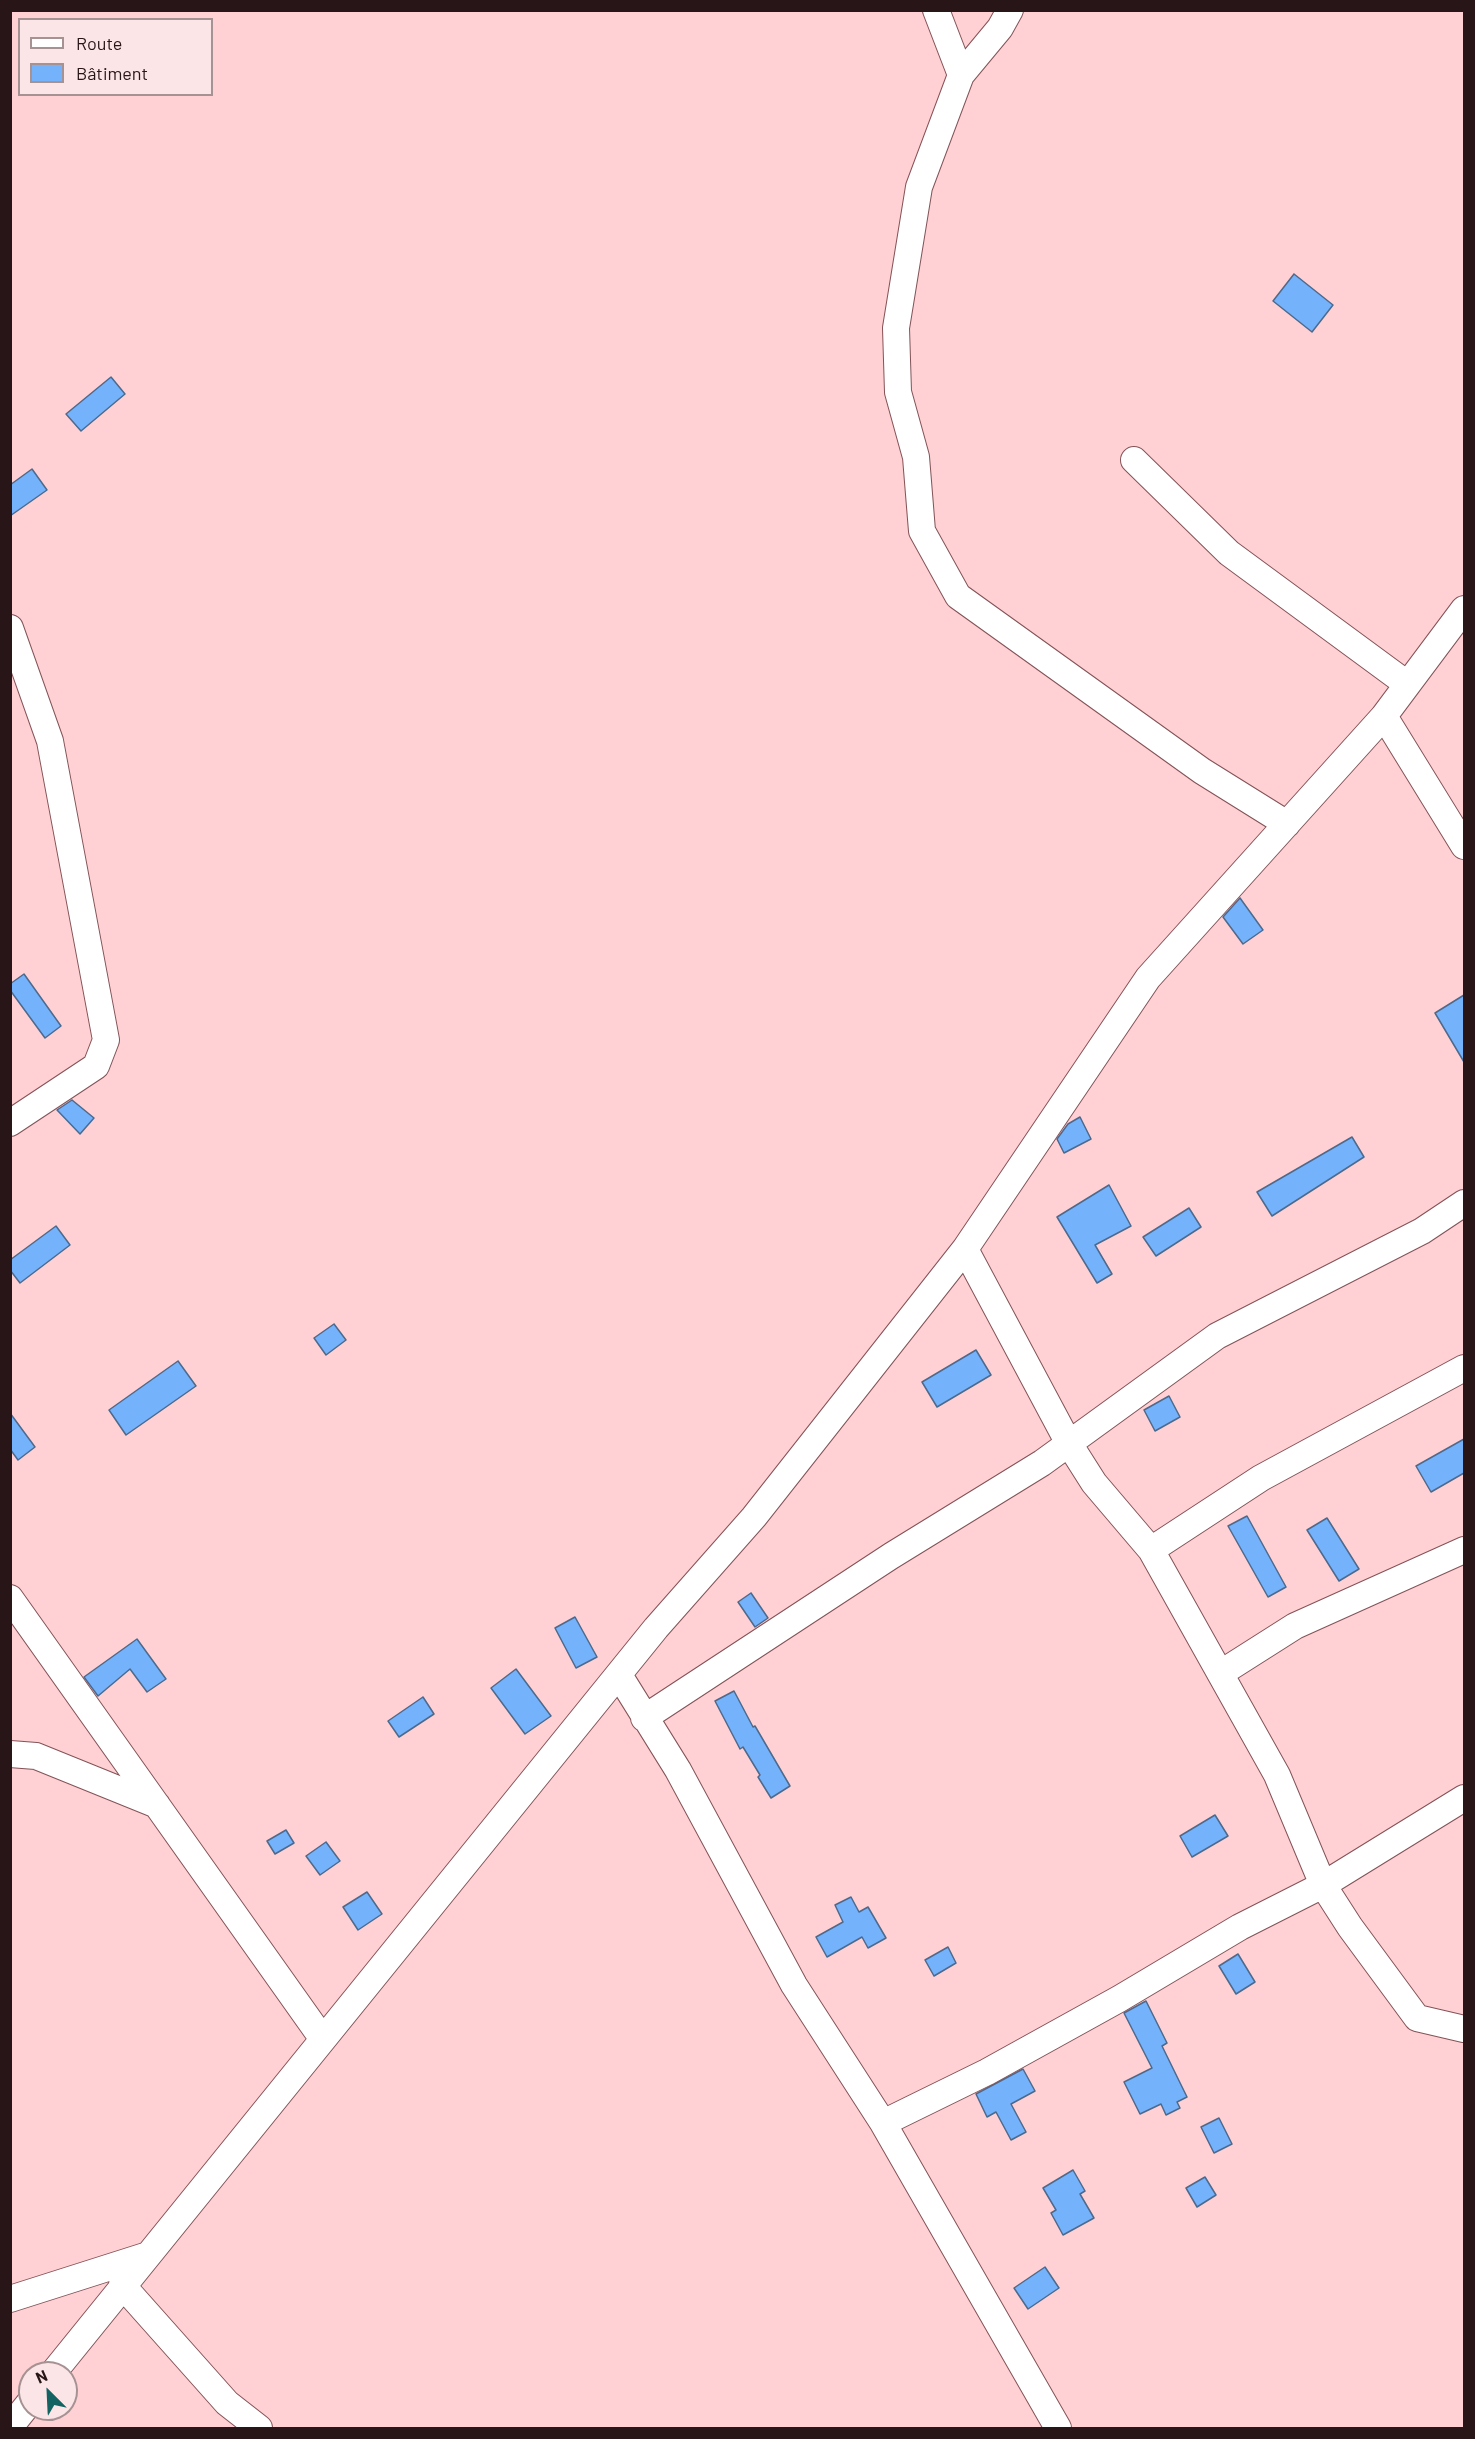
<!DOCTYPE html>
<html>
<head>
<meta charset="utf-8">
<style>
  body { margin:0 }
  #map { position:relative; width:1475px; height:2439px; overflow:hidden; background:#ffd1d4; font-family:Barlow,sans-serif }
  canvas { display:block }
  .frame { position:absolute; inset:0; border:12px solid #281517; pointer-events:none }
  .legend { position:absolute; left:18px; top:18px; width:195px; height:78px; box-sizing:border-box; background:#fce5e6; border:2px solid #a79293; margin:0; padding:8px 10px; list-style:none; font-size:18px; color:#281517 }
  .legend li { display:flex; align-items:center; gap:12px; height:30px }
  .legend b { width:30px; border:2px solid #a79293 }
  .north { position:absolute; left:18px; top:2361px; width:60px; height:60px; box-sizing:border-box; background:#fce5e6; border:2px solid #a79293; border-radius:50%; rotate:336deg; font-size:16px; font-weight:700; line-height:24px; text-align:center; color:#281517 }
  .north::after { content:''; display:block; margin:auto; width:21px; height:27px; background:#136362; clip-path:polygon(50% 0,100% 100%,50% 72%,0 100%) }
</style>
</head>
<body>
<div id="map">
<canvas width="1475" height="2439"></canvas>
<div class="frame"></div>
<ul class="legend">
<li><b style="height:8px;background:#fff"></b>Route</li>
<li><b style="height:16px;background:#74b3fc"></b>Bâtiment</li>
</ul>
<div class="north">N</div>
</div>
<script>
const ctx = document.querySelector('canvas').getContext('2d');
ctx.lineJoin = 'round';
function paint(path, color) { ctx.fillStyle = color; ctx.fill(path, 'evenodd'); }
const toPath = rows => new Path2D(rows.map(r => 'M' + r).join(''));
function trace(path, color, width, dash) { ctx.strokeStyle = color; ctx.lineWidth = width; ctx.lineCap = dash ? 'butt' : 'round'; ctx.setLineDash(dash || []); ctx.stroke(path); }
const building = toPath([
  [1294,274,1333,305,1312,332,1273,301,1294,274],
  [111,377,125,394,81,431,66,414,111,377],
  [32,469,47,490,10,516,10,485,32,469],
  [1240,898,1263,930,1243,944,1223,917,1240,898],
  [24,974,61,1026,45,1038,10,990,10,984,24,974],
  [1464,995,1464,1062,1435,1013,1464,995],
  [72,1100,94,1118,80,1134,57,1110,72,1100],
  [1080,1117,1091,1139,1064,1153,1057,1139,1068,1124,1080,1117],
  [1352,1137,1364,1157,1272,1216,1257,1192,1352,1137],
  [1109,1185,1131,1226,1095,1245,1112,1274,1097,1283,1057,1217,1109,1185],
  [1189,1208,1201,1227,1156,1256,1143,1237,1189,1208],
  [56,1226,70,1245,20,1283,10,1270,10,1260,56,1226],
  [334,1324,346,1340,326,1355,314,1338,334,1324],
  [976,1350,991,1375,937,1407,922,1382,976,1350],
  [178,1361,196,1386,126,1435,109,1410,178,1361],
  [1169,1396,1180,1417,1155,1431,1144,1410,1169,1396],
  [10,1413,35,1447,18,1460,10,1449,10,1413],
  [1464,1439,1464,1473,1431,1492,1416,1466,1464,1439],
  [1247,1516,1286,1587,1268,1597,1228,1526,1247,1516],
  [1327,1518,1359,1569,1339,1581,1307,1530,1327,1518],
  [751,1593,768,1618,755,1627,738,1602,751,1593],
  [575,1617,597,1657,576,1668,555,1628,575,1617],
  [137,1639,166,1679,147,1692,130,1669,98,1696,84,1677,137,1639],
  [516,1669,551,1716,525,1734,491,1688,516,1669],
  [734,1691,753,1727,755,1726,790,1786,771,1798,758,1777,760,1775,743,1747,740,1749,715,1701,734,1691],
  [423,1697,434,1714,399,1737,388,1721,423,1697],
  [1215,1815,1228,1836,1192,1857,1180,1836,1215,1815],
  [286,1830,294,1843,275,1854,267,1841,286,1830],
  [326,1842,340,1861,320,1875,306,1856,326,1842],
  [367,1892,382,1914,358,1930,343,1907,367,1892],
  [851,1897,859,1912,868,1907,886,1938,868,1948,862,1937,827,1957,816,1937,843,1922,835,1905,851,1897],
  [948,1947,956,1963,934,1976,925,1960,948,1947],
  [1238,1954,1255,1982,1236,1994,1219,1966,1238,1954],
  [1146,2001,1167,2043,1162,2046,1187,2097,1177,2102,1180,2108,1166,2115,1161,2104,1140,2114,1124,2082,1152,2068,1124,2013,1146,2001],
  [1023,2069,1035,2091,1011,2104,1026,2132,1011,2140,996,2112,987,2117,976,2094,1023,2069],
  [1219,2118,1232,2144,1214,2153,1201,2127,1219,2118],
  [1073,2170,1085,2191,1080,2194,1094,2218,1063,2235,1051,2213,1056,2210,1043,2188,1073,2170],
  [1205,2177,1216,2195,1197,2207,1186,2188,1205,2177],
  [1045,2267,1059,2288,1028,2309,1014,2288,1045,2267]
]);
paint(building, '#74b3fc');
trace(building, '#4d698c', 1.5);
const minor = toPath([
  [936,10,961,75],
  [1010,10,1000,28,961,75,919,187,896,328,898,392,916,457,922,531,958,596,1202,771,1287,824],
  [1134,460,1229,553,1407,684],
  [10,628,50,741,106,1040,96,1066,10,1123],
  [1384,716,1464,846],
  [965,1249,1068,1442,1094,1483,1151,1550,1277,1775,1323,1885,1350,1927,1417,2018,1464,2029],
  [1151,1550,1261,1478,1464,1368],
  [10,1598,322,2038],
  [1221,1673,1295,1626,1464,1550],
  [619,1675,678,1770,794,1985,883,2123,1058,2428],
  [644,1718,891,1556,1042,1463,1217,1336,1422,1231,1464,1203],
  [10,1754,36,1756,157,1805],
  [883,2123,987,2072,1119,1999,1240,1927,1323,1885,1464,1798],
  [122,2285,227,2403,259,2428],
  [10,2299,145,2256],
  [53,2373,656,1628,754,1517,965,1249,1148,978,1384,716,1464,609],
  [10,2427,30,2402]
]);
trace(minor, '#835357', 28);
trace(minor, '#fff', 26);
</script>
</body>
</html>
